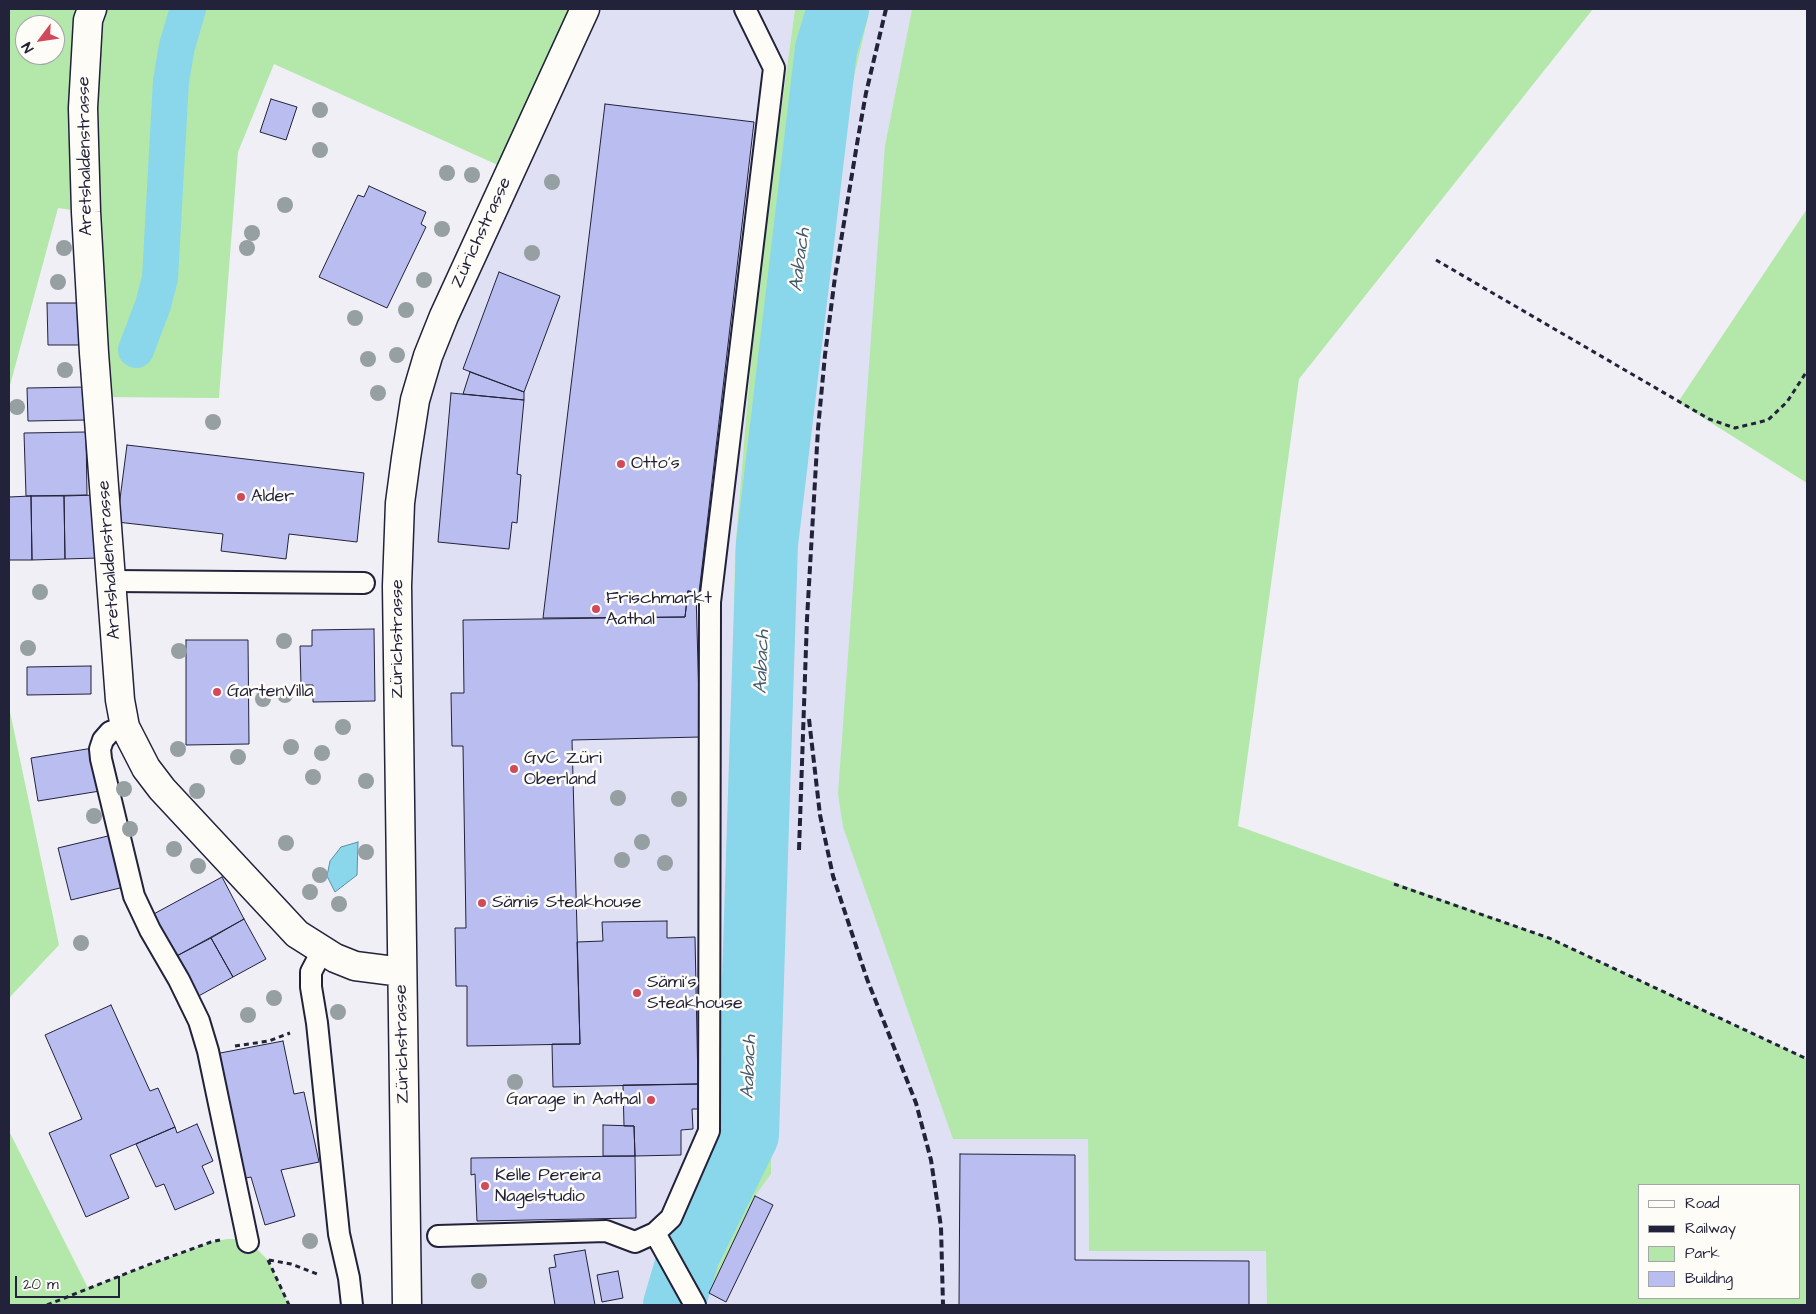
<!DOCTYPE html>
<html>
<head>
<meta charset="utf-8">
<style>
  body { margin:0 }
  #map { position:relative; width:1816px; height:1314px; overflow:hidden; background:#efeff5; font-family:"Architects Daughter",sans-serif }
  canvas { display:block }
  .frame { position:absolute; inset:0; border:10px solid #22223b; pointer-events:none }
  .legend { position:absolute; left:1638px; top:1184px; width:162px; height:115px; box-sizing:border-box; background:#fdfcf7; border:1px solid #a5a5ac; margin:0; padding:6px 9px; list-style:none; font-size:15px; color:#22223b }
  .legend li { display:flex; align-items:center; gap:10px; height:25px }
  .legend b { width:25px; border:1px solid #a5a5ac }
  .north { position:absolute; left:15px; top:15px; width:50px; height:50px; box-sizing:border-box; background:#fdfcf7; border:1px solid #a5a5ac; border-radius:50%; rotate:239deg; font-size:14px; font-weight:700; line-height:20px; text-align:center; color:#22223b }
  .north::after { content:''; display:block; margin:auto; width:18px; height:22px; background:#d1495b; clip-path:polygon(50% 0,100% 100%,50% 72%,0 100%) }
  .scale { position:absolute; left:15px; top:1276px; width:105px; height:22px; box-sizing:border-box; border:2px solid #22223b; border-top:0; padding-left:6px; font-size:15px; line-height:18px; white-space:nowrap; color:#22223b; -webkit-text-stroke:4px #fdfcf7; paint-order:stroke }
</style>
</head>
<body>
<div id="map">
<canvas width="1816" height="1314"></canvas>
<div class="frame"></div>
<ul class="legend">
<li><b style="height:6px;background:#fdfcf7"></b>Road</li>
<li><b style="height:6px;background:#22223b"></b>Railway</li>
<li><b style="height:14px;background:#b3e8aa"></b>Park</li>
<li><b style="height:14px;background:#b9bdef"></b>Building</li>
</ul>
<div class="north">N</div>
<div class="scale">20 m</div>
</div>
<script>
const ctx = document.querySelector('canvas').getContext('2d');
ctx.lineJoin = 'round';
function paint(path, color) { ctx.fillStyle = color; ctx.fill(path, 'evenodd'); }
const toPath = rows => new Path2D(rows.map(r => 'M' + r).join(''));
function trace(path, color, width, dash) { ctx.strokeStyle = color; ctx.lineWidth = width; ctx.lineCap = dash ? 'butt' : 'round'; ctx.setLineDash(dash || []); ctx.stroke(path); }
function write(font, color, halo, rows, align = 'center') {
  ctx.font = font + ' "Architects Daughter",sans-serif'; ctx.lineWidth = 5; ctx.setLineDash([]); ctx.textBaseline = 'middle'; ctx.strokeStyle = halo; ctx.fillStyle = color; for (const [text, x, y, turn = 0] of rows) {
    ctx.save(); ctx.translate(x, y); ctx.rotate((+turn || 0) * Math.PI / 180); ctx.textAlign = isNaN(turn) ? turn : align; if (halo) ctx.strokeText(text, 0, 0); ctx.fillText(text, 0, 0); ctx.restore();
  }
}
paint(toPath([
  [585,9,795,9,757,287,735,550,726,1127,645,1305,407,1305,402,972,415,400],
  [870,9,912,9,885,145,953,1139,1088,1139,1089,1251,1267,1251,1267,1305,703,1305,755,1196,771,1174,777,838,789,597,818,279,840,137]
]), '#dfe0f3');
paint(toPath([
  [9,9,585,9,511,171,274,64,238,152,219,398,98,397,85,212,58,208,9,389],
  [25,25,55,25,55,55,25,55],
  [795,9,870,9,840,137,818,279,789,597,777,838,771,1174,755,1196,703,1305,645,1305,726,1127,735,550,757,287],
  [912,9,1593,9,1299,379,1238,826,1549,938,1807,1059,1807,1305,1267,1305,1266,1251,1089,1251,1088,1139,953,1139,843,827,838,794,885,145],
  [1640,1185,1800,1185,1800,1298,1640,1298],
  [1807,209,1807,483,1678,402],
  [9,707,59,945,10,997,10,1133,88,1288,211,1242,227,1239,238,1239,255,1247,268,1260,289,1305,9,1305]
]), '#b3e8aa');
const water = toPath([
  [358,842,357,875,335,892,327,876,330,861,341,847,358,842]
]);
paint(water, '#8ad6ea');
trace(water, '#608ea4', 1);
trace(toPath([
  [136,350,153,305,160,278,171,81,177,46,188,9]
]), '#8ad6ea', 36);
trace(toPath([
  [674,1305,689,1254,748,1135,767,544,826,49,838,9]
]), '#8ad6ea', 62);
const building = toPath([
  [271,99,297,107,286,140,260,132,271,99],
  [605,104,754,122,699,593,688,591,685,617,543,618,605,104],
  [369,186,426,212,421,224,426,227,387,308,319,277,358,195,364,197,369,186],
  [499,272,560,296,524,392,463,369,499,272],
  [47,303,86,303,87,345,48,345,47,303],
  [470,372,524,392,524,400,463,394,470,372],
  [86,387,87,420,28,421,27,388,86,387],
  [451,393,524,400,517,474,521,475,517,523,512,522,509,549,438,542,451,393],
  [86,432,87,495,26,496,24,433,86,432],
  [127,445,364,473,357,542,289,534,286,559,221,551,223,534,117,522,127,445],
  [97,495,98,558,65,559,64,496,97,495],
  [31,496,64,496,65,559,32,560,31,496],
  [31,496,32,560,9,560,9,497,31,496],
  [688,591,696,592,700,737,572,740,580,1044,467,1046,467,986,456,986,455,928,466,928,463,746,452,746,451,693,464,693,463,620,685,617,688,591],
  [374,629,375,701,313,702,313,685,301,685,300,646,312,646,312,630,374,629],
  [186,640,248,640,249,744,186,745,186,640],
  [91,666,91,694,27,695,27,667,91,666],
  [93,748,100,791,38,801,31,758,93,748],
  [112,835,124,887,71,900,58,848,112,835],
  [222,877,244,919,173,958,150,916,222,877],
  [244,919,266,959,233,977,211,938,244,919],
  [667,921,667,938,695,937,698,1084,553,1087,552,1044,580,1044,577,942,603,941,602,922,667,921],
  [211,938,233,977,195,998,173,958,211,938],
  [111,1005,150,1091,158,1088,175,1127,110,1155,129,1198,86,1217,49,1133,82,1119,45,1035,111,1005],
  [283,1041,294,1094,304,1092,319,1162,281,1170,295,1216,265,1225,251,1177,241,1179,215,1054,283,1041],
  [698,1084,698,1109,692,1109,693,1129,681,1130,681,1155,635,1156,634,1126,624,1126,623,1085,698,1084],
  [197,1124,213,1161,202,1166,214,1193,175,1210,164,1184,156,1187,136,1144,175,1127,177,1133,197,1124],
  [603,1125,634,1126,635,1156,603,1156,603,1125],
  [960,1154,1075,1155,1075,1260,1249,1261,1249,1305,959,1305,960,1154],
  [635,1156,636,1218,477,1221,475,1174,471,1175,471,1158,635,1156],
  [755,1196,773,1205,726,1302,709,1293,755,1196],
  [585,1250,595,1305,555,1305,549,1268,556,1267,554,1255,585,1250],
  [618,1271,623,1298,602,1302,597,1275,618,1271]
]);
paint(building, '#b9bdef');
trace(building, '#22223b', 1);
const lane = toPath([
  [113,581,364,583],
  [125,727,110,732,103,740,100,749,101,759,134,896,150,930,179,980,199,1021,208,1051,248,1242],
  [322,951,311,972,311,987,317,1023,339,1234,349,1278,352,1305],
  [655,1233,695,1305],
  [438,1236,606,1231,635,1242,655,1233,671,1218,709,1131,710,602,774,68,745,9]
]);
const secondary = toPath([
  [92,9,88,20,83,108,86,212,94,353,120,700,125,727,146,768,162,789,297,934,335,958,355,966,402,972],
  [407,1305,397,586,400,503,406,458,415,400,428,356,444,316,585,9]
]);
trace(lane, '#22223b', 24);
trace(secondary, '#22223b', 31);
trace(toPath([
  [1436,260,1709,419,1735,428,1768,420,1787,402,1807,371],
  [1394,884,1549,938,1807,1059],
  [235,1046,269,1041,290,1033],
  [268,1260,289,1305],
  [269,1260,291,1264,320,1275],
  [47,1305,145,1266,211,1242,220,1240]
]), '#22223b', 3, [5, 4]);
trace(lane, '#fdfcf7', 20);
trace(secondary, '#fdfcf7', 28);
trace(toPath([
  [809,719,820,815,833,876,867,979,916,1103,931,1160,941,1227,943,1305],
  [799,850,807,619,818,429,825,355,835,277,858,138,866,93,886,9]
]), '#22223b', 4, [8, 4]);
ctx.fillStyle = '#969fa1';
for (const [x, y] of [
  [320,110],
  [320,150],
  [447,173],
  [472,175],
  [552,182],
  [285,205],
  [442,229],
  [252,233],
  [64,248],
  [247,248],
  [532,253],
  [424,280],
  [58,282],
  [406,310],
  [355,318],
  [397,355],
  [368,359],
  [65,370],
  [378,393],
  [17,407],
  [213,422],
  [40,592],
  [284,641],
  [28,648],
  [179,651],
  [285,695],
  [263,699],
  [343,727],
  [291,747],
  [178,749],
  [322,753],
  [238,757],
  [313,777],
  [366,781],
  [124,789],
  [197,791],
  [618,798],
  [679,799],
  [94,816],
  [130,829],
  [642,842],
  [286,843],
  [174,849],
  [366,852],
  [622,860],
  [665,863],
  [198,866],
  [320,875],
  [310,892],
  [339,904],
  [81,943],
  [274,998],
  [338,1012],
  [248,1015],
  [515,1082],
  [310,1241],
  [479,1281]
]) { ctx.beginPath(); ctx.arc(x, y, 8, 0, 2 * Math.PI); ctx.fill(); }
for (const [x, y, r, color] of [
  [621,464,5,"#d1495b"],
  [241,497,5,"#d1495b"],
  [596,609,5,"#d1495b"],
  [217,692,5,"#d1495b"],
  [514,769,5,"#d1495b"],
  [482,903,5,"#d1495b"],
  [637,993,5,"#d1495b"],
  [651,1100,5,"#d1495b"],
  [485,1186,5,"#d1495b"]
]) { const dot = new Path2D(); dot.arc(x, y, r, 0, 2 * Math.PI); ctx.fillStyle = color; ctx.fill(dot); trace(dot, '#fdfcf7', 2); }
write('18px', '#22223b', '#fdfcf7', [
  ["Aretshaldenstrasse",86,156,-91],
  ["Zürichstrasse",482,233,-65],
  ["Aretshaldenstrasse",110,560,-94],
  ["Zürichstrasse",398,639,-90],
  ["Zürichstrasse",403,1044,-91]
]);
write('18px', '#22223b', '#fdfcf7', [
  ["Otto's",631,464],
  ["Alder",251,497],
  ["Frischmarkt",606,599],
  ["Aathal",606,620],
  ["GartenVilla",227,692],
  ["GvC Züri",524,759],
  ["Oberland",524,780],
  ["Sämis Steakhouse",492,903],
  ["Sämi's",647,983],
  ["Steakhouse",647,1004],
  ["Garage in Aathal",641,1100,"right"],
  ["Kelle Pereira",495,1176],
  ["Nagelstudio",495,1197]
], 'left');
write('italic 19px', '#415870', '#fdfcf7', [
  ["Aabach",801,260,-83],
  ["Aabach",763,662,-88],
  ["Aabach",750,1067,-88]
]);
</script>
</body>
</html>
